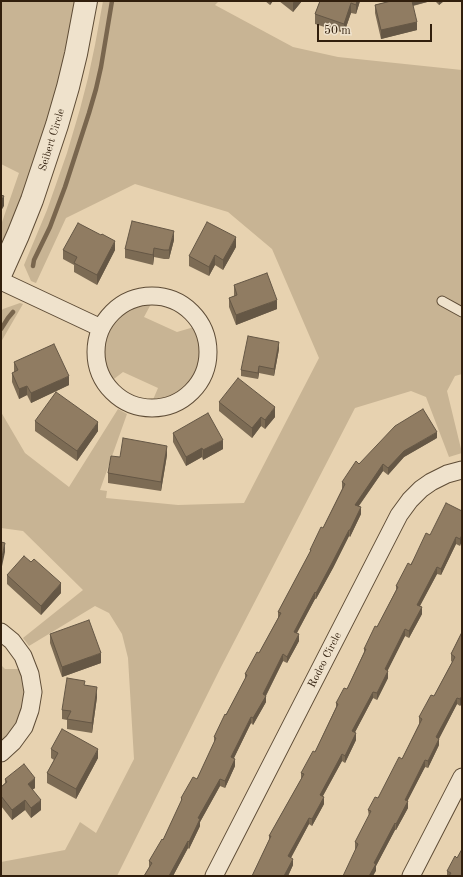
<!DOCTYPE html>
<html>
<head>
<meta charset="utf-8">
<style>
  body { margin:0 }
  #map { position:relative; width:463px; height:877px; overflow:hidden; background:#e7d2b0; font-family:"Old Standard TT",serif }
  canvas { display:block }
  .frame { position:absolute; inset:0; border:2px solid #311f0d; pointer-events:none }
  .scale { position:absolute; left:317px; top:24px; width:115px; height:18px; box-sizing:border-box; border:2px solid #311f0d; border-top:0; padding-left:5px; font-size:12px; line-height:14px; white-space:nowrap; color:#311f0d; -webkit-text-stroke:3px #efe2cc; paint-order:stroke }
</style>
</head>
<body>
<div id="map">
<canvas width="463" height="877"></canvas>
<div class="frame"></div>
<div class="scale">50 m</div>
</div>
<script>
const ctx = document.querySelector('canvas').getContext('2d');
ctx.lineJoin = 'round';
function paint(path, color) { ctx.fillStyle = color; ctx.fill(path, 'evenodd'); }
const toPath = rows => new Path2D(rows.map(r => 'M' + r).join(''));
function trace(path, color, width, dash) { ctx.strokeStyle = color; ctx.lineWidth = width; ctx.lineCap = dash ? 'butt' : 'round'; ctx.setLineDash(dash || []); ctx.stroke(path); }
function write(font, color, halo, rows, align = 'center') {
  ctx.font = font + ' "Old Standard TT",serif'; ctx.lineWidth = 3; ctx.setLineDash([]); ctx.textBaseline = 'middle'; ctx.strokeStyle = halo; ctx.fillStyle = color; for (const [text, x, y, turn = 0] of rows) {
    ctx.save(); ctx.translate(x, y); ctx.rotate((+turn || 0) * Math.PI / 180); ctx.textAlign = isNaN(turn) ? turn : align; if (halo) ctx.strokeText(text, 0, 0); ctx.fillText(text, 0, 0); ctx.restore();
  }
}
paint(toPath([
  [1,1,76,1,70,30,56,95,30,178,1,250,1,225,19,173,1,164],
  [103,1,219,1,215,5,293,47,338,57,462,70,462,374,455,376,447,391,462,453,449,457,426,397,411,391,355,408,220,669,117,876,1,876,1,862,65,850,80,822,96,833,134,759,128,658,122,634,109,613,95,606,29,646,23,638,83,590,23,531,1,528,1,412,25,453,69,487,118,409,127,414,100,490,107,491,106,498,178,505,244,503,319,358,272,249,228,212,135,184,66,218,36,283,31,281,24,265,47,210,67,153,80,109,88,78,95,45],
  [145,301,151,304,144,317,177,332,194,327,197,329,201,345,202,358,200,367,196,377,188,388,180,395,167,401,158,403,152,402,158,388,123,372,110,382,105,374,101,363,101,348,103,336,108,325,127,308,137,303],
  [20,303,23,304,1,342,1,311,3,309],
  [1,665,5,669,21,669,26,683,23,715,1,746]
]), '#c8b494');
trace(toPath([
  [33,266,34,260,50,227,65,187,89,113,96,89,101,67,112,1],
  [1,329,8,318,13,312]
]), '#79664e', 4.5);
const service = toPath([
  [442,301,462,312]
]);
const minor = toPath([
  [1,281,101,328],
  '96 352a56 56 0 1 1 112 0a56 56 0 1 1-112 0Z',
  [1,632,12,641,23,656,30,674,33,692,30,710,24,727,13,742,1,753],
  [214,876,399,515,410,500,421,489,431,482,447,474,462,470],
  [411,876,462,777]
]);
const tertiary = toPath([
  [1,273,18,235,32,200,57,125,68,87,76,54,86,1]
]);
trace(service, '#5e4c36', 11);
trace(minor, '#5e4c36', 19);
trace(tertiary, '#5e4c36', 24);
trace(service, '#efe2cc', 9);
trace(minor, '#efe2cc', 17);
trace(tertiary, '#efe2cc', 22);
paint(toPath([
  [265,1,273,1,270,5],
  [279,1,302,1,293,12],
  [320,1,360,1,356,14,351,13,344,33,315,24,315,14],
  [391,1,431,1,413,6,417,30,381,39,375,13,375,5],
  [435,1,444,1,439,5],
  [174,240,169,259,164,259,154,257,153,265,125,258,125,249],
  [236,247,223,270,215,265,209,276,189,266,189,256],
  [63,250,115,250,97,285,74,272,74,265,63,259],
  [234,285,277,309,236,325,229,307,229,298,234,296],
  [279,349,274,376,259,373,258,379,241,376,241,370],
  [14,362,69,385,31,403,27,395,19,399,12,382,12,373,14,372],
  [219,402,275,417,265,429,261,426,252,438,219,411],
  [35,421,98,431,77,461,35,431],
  [173,433,223,449,203,460,202,457,186,466,173,442],
  [437,438,404,457,388,475,383,471,359,506,361,514,350,537,349,536,333,568,316,599,315,599,297,633,299,641,287,663,283,661,266,696,266,702,253,725,251,723,234,758,235,766,225,788,220,786,200,822,200,826,189,849,188,848,173,876,144,876,149,867,149,861,163,840,181,802,181,798,197,779,214,743,214,737,245,679,245,674,259,653,278,618,278,612,310,552,310,550,323,528,342,489,342,482,359,464],
  [167,455,161,491,108,483,108,473,120,457],
  [462,511,460,546,456,544,441,575,437,574,420,606,422,614,409,638,405,636,387,671,388,678,377,700,373,698,355,732,356,740,345,763,342,761,323,796,324,804,312,826,309,824,291,858,293,865,288,876,252,876,269,840,269,836,301,779,301,773,315,752,336,707,336,703,347,689,364,652,364,649,377,627,396,590,396,586,430,535],
  [7,575,61,593,41,615,7,584],
  [462,632,462,703,460,706,457,704,439,739,439,745,428,768,425,767,407,801,408,808,396,830,395,830,376,866,376,871,355,849,355,842,369,817,368,810,378,798,402,759,419,724,419,717,434,696,452,662,451,661,451,654],
  [50,634,101,663,62,677,50,643],
  [85,685,97,697,92,733,67,729,67,720,62,719,62,710],
  [51,749,98,758,76,799,47,783,47,773,54,760,51,758],
  [5,779,35,788,32,790,41,810,31,818,25,810,12,820,1,806,1,787,5,783],
  [457,858,462,876,447,876,447,871]
]), '#7c6b54');
paint(toPath([
  [270,1,273,1,270,5],
  [294,1,302,1,293,12,293,3],
  [357,1,360,1,356,14,356,5],
  [411,1,431,1,411,6],
  [439,1,444,1,439,5],
  [351,3,351,13,344,33,344,24],
  [417,22,417,30,381,39,381,30],
  [4,196,4,206,1,211,1,201],
  [174,231,174,240,169,259,169,250],
  [236,237,236,247,223,270,223,260],
  [115,241,115,250,97,285,97,275],
  [154,248,154,257,153,265,153,255],
  [215,255,215,265,209,276,209,267],
  [277,300,277,309,236,325,236,315],
  [279,342,279,349,274,376,274,369],
  [259,366,259,373,258,379,258,373],
  [69,376,69,385,31,403,31,393],
  [27,386,27,395,19,399,19,389],
  [275,407,275,417,265,429,265,420],
  [261,417,261,426,252,438,252,428],
  [98,422,98,431,77,461,77,451],
  [437,432,437,438,404,457,388,475,388,468,404,451],
  [223,440,223,449,203,460,203,450],
  [167,446,167,455,161,491,161,482],
  [202,448,202,457,186,466,186,457],
  [383,464,383,471,355,511,355,505],
  [361,507,361,514,350,537,350,530],
  [349,530,349,536,333,568,316,599,316,593],
  [462,535,462,541,460,546,460,539],
  [456,537,456,544,441,575,441,569],
  [5,543,5,552,1,571,1,561],
  [437,567,437,574,417,611,417,605],
  [61,583,61,593,41,615,41,606],
  [315,592,315,599,294,638,294,632],
  [422,607,422,614,409,638,409,631],
  [405,629,405,636,385,676,385,669],
  [299,634,299,641,287,663,287,657],
  [101,653,101,663,62,677,62,667],
  [283,654,283,661,265,697,266,696,266,702,253,725,253,718,263,694],
  [388,671,388,678,377,700,377,693],
  [97,687,97,697,92,733,92,723],
  [373,692,373,698,352,738,352,731],
  [462,696,462,703,460,706,460,699],
  [457,698,457,704,436,744,436,737],
  [251,717,251,723,231,764,231,757],
  [356,733,356,740,345,763,345,756],
  [439,739,439,745,428,768,428,761],
  [98,749,98,758,76,799,76,789],
  [342,754,342,761,320,801,320,795],
  [235,759,235,766,225,788,225,781],
  [425,760,425,767,405,806,405,800],
  [35,778,35,788,28,793,28,784],
  [220,779,220,786,200,822,200,826,189,849,189,842,198,818],
  [324,797,324,804,312,826,312,819],
  [25,800,25,810,12,820,12,810],
  [41,800,41,810,31,818,31,808],
  [408,801,408,808,396,830,396,824],
  [309,818,309,824,288,863,288,856],
  [395,823,395,830,376,866,376,871,373,876,369,876,374,863],
  [188,841,188,848,173,876,169,876],
  [293,859,293,865,288,876,284,876]
]), '#655745');
const building = toPath([
  [320,1,357,1,356,5,351,3,344,24,315,14,320,1],
  [391,1,412,1,417,22,381,30,375,5,391,1],
  [1,195,4,196,1,201,1,195],
  [132,221,174,231,169,250,164,250,154,248,153,255,125,249,132,221],
  [207,222,236,237,223,260,215,255,209,267,189,256,207,222],
  [78,223,101,235,102,234,115,241,97,275,74,263,77,257,63,250,78,223],
  [267,273,277,300,236,315,229,298,237,295,234,285,267,273],
  [248,336,279,342,274,369,259,366,258,373,241,370,248,336],
  [54,344,69,376,31,393,27,386,19,389,12,373,18,370,14,362,54,344],
  [238,378,275,407,265,420,261,417,252,428,219,402,238,378],
  [56,392,98,422,77,451,35,421,56,392],
  [423,409,437,432,404,451,388,468,383,464,355,505,361,507,350,530,349,530,333,561,316,593,315,592,294,632,299,634,287,657,283,654,263,694,266,696,253,718,251,717,231,757,235,759,225,781,220,779,198,818,200,819,189,842,188,841,169,876,144,876,152,863,149,861,162,839,163,840,182,799,181,798,193,777,197,779,216,738,214,737,225,714,226,715,247,675,245,674,257,652,259,653,281,613,278,612,311,550,310,550,321,527,323,528,345,484,342,482,356,461,359,464,395,426,423,409],
  [208,413,223,440,203,450,202,448,186,457,173,433,208,413],
  [123,438,167,446,161,482,108,473,111,456,120,457,123,438],
  [446,503,462,511,462,535,460,539,456,537,441,569,437,567,417,605,422,607,409,631,405,629,385,669,388,671,377,693,373,692,352,731,356,733,345,756,342,754,320,795,324,797,312,819,309,818,288,856,293,859,284,876,252,876,271,836,269,836,304,774,301,773,313,751,315,752,338,704,336,703,344,688,347,689,366,649,364,649,375,626,377,627,398,587,396,586,408,563,411,565,426,533,430,535,446,503],
  [1,542,5,543,1,561,1,542],
  [24,556,31,562,34,559,61,583,41,606,7,575,24,556],
  [89,620,101,653,62,667,50,634,89,620],
  [462,632,462,696,460,699,457,698,436,737,439,739,428,761,425,760,405,800,408,801,396,824,395,823,374,863,376,864,369,876,343,876,358,844,355,842,371,811,368,810,375,797,378,798,399,757,402,759,422,719,419,717,431,695,434,696,455,657,451,654,462,632],
  [67,678,85,681,84,685,97,687,92,723,67,719,71,711,62,710,67,678],
  [62,729,98,749,76,789,47,773,58,753,51,749,62,729],
  [24,764,35,778,28,784,41,800,31,808,25,800,12,810,1,796,1,787,7,782,5,779,24,764],
  [462,849,462,876,449,876,451,873,447,871,455,856,457,858,462,849]
]);
paint(building, '#907c62');
trace(building, '#655745', 1);
write('11px', '#311f0d', '#efe2cc', [
  ["Seibert Circle",52,140,-73],
  ["Rodeo Circle",325,660,-63]
]);
</script>
</body>
</html>
